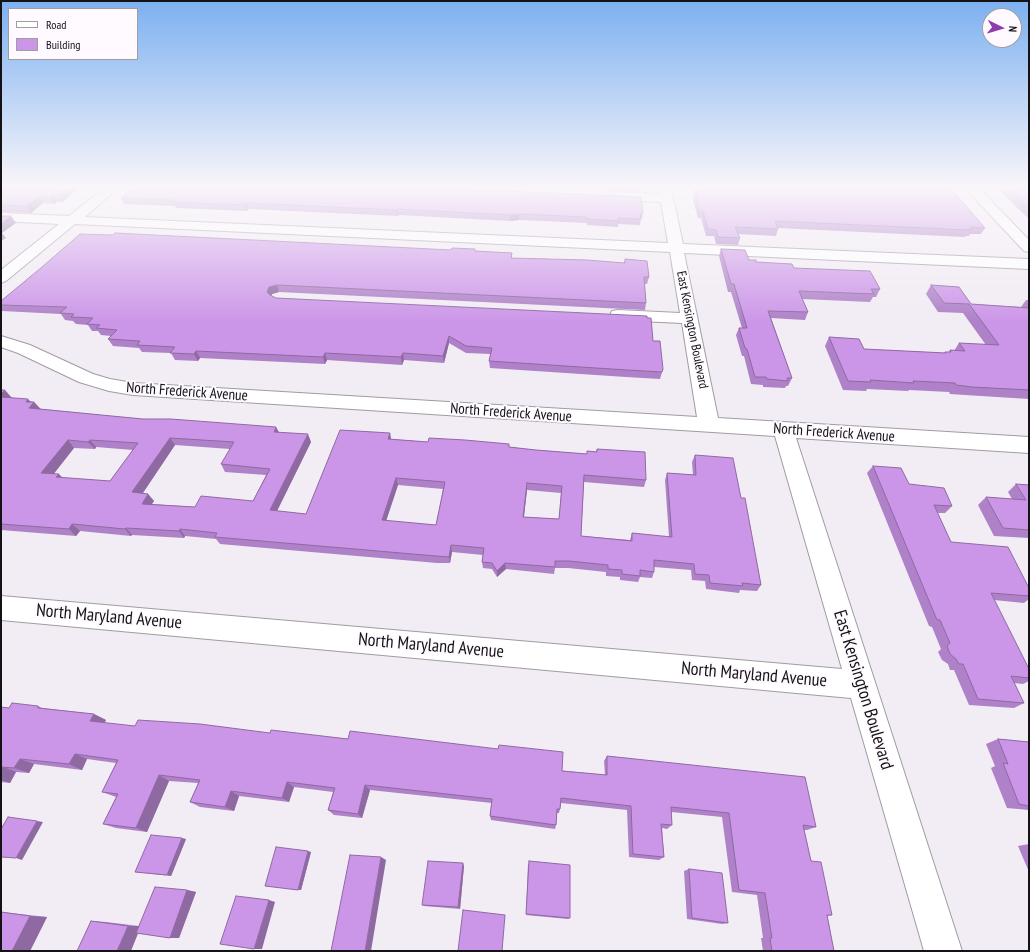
<!DOCTYPE html>
<html>
<head>
<meta charset="utf-8">
<style>
  body { margin:0 }
  #map { position:relative; width:1030px; height:952px; overflow:hidden; background:#f2ecf4; font-family:"PT Sans Narrow",sans-serif }
  canvas { display:block }
  .frame { position:absolute; inset:0; border:2px solid #141215; pointer-events:none }
  .legend { position:absolute; left:8px; top:8px; width:130px; height:52px; box-sizing:border-box; background:#fefaff; border:1px solid #a09da1; margin:0; padding:5px 7px; list-style:none; font-size:12px; color:#141215 }
  .legend li { display:flex; align-items:center; gap:8px; height:20px }
  .legend b { width:20px; border:1px solid #a09da1 }
  .north { position:absolute; left:982px; top:8px; width:40px; height:40px; box-sizing:border-box; background:#fefaff; border:1px solid #a09da1; border-radius:50%; rotate:95deg; font-size:11px; font-weight:700; line-height:16px; text-align:center; color:#141215 }
  .north::after { content:''; display:block; margin:auto; width:14px; height:18px; background:#8f3ba9; clip-path:polygon(50% 0,100% 100%,50% 72%,0 100%) }
</style>
</head>
<body>
<div id="map">
<canvas width="1030" height="952"></canvas>
<div class="frame"></div>
<ul class="legend">
<li><b style="height:5px;background:#fff"></b>Road</li>
<li><b style="height:11px;background:#cc96e8"></b>Building</li>
</ul>
<div class="north">N</div>
</div>
<script>
const ctx = document.querySelector('canvas').getContext('2d');
ctx.lineJoin = 'round';
const toPath = rows => new Path2D(rows.map(r => 'M' + r).join(''));
function trace(path, color, width, dash) { ctx.strokeStyle = color; ctx.lineWidth = width; ctx.lineCap = dash ? 'butt' : 'round'; ctx.setLineDash(dash || []); ctx.stroke(path); }
function paint(path, color) { ctx.fillStyle = color; ctx.fill(path, 'evenodd'); }
function write(font, color, halo, rows, align = 'center') {
  ctx.font = font + ' "PT Sans Narrow",sans-serif'; ctx.lineWidth = 4; ctx.setLineDash([]); ctx.textBaseline = 'middle'; ctx.strokeStyle = halo; ctx.fillStyle = color; for (const [text, x, y, turn = 0] of rows) {
    ctx.save(); ctx.translate(x, y); ctx.rotate((+turn || 0) * Math.PI / 180); ctx.textAlign = isNaN(turn) ? turn : align; if (halo) ctx.strokeText(text, 0, 0); ctx.fillText(text, 0, 0); ctx.restore();
  }
}
const minor = toPath([
  [104,188,118,188,85,217,668,243,661,202,610,200,605,199,604,196,605,193,610,192,660,194,659,188,671,188,683,244,1029,259,1029,269,684,253,718,418,1029,437,1029,453,796,438,962,951,924,951,851,698,1,620,1,596,842,669,775,436,133,395,109,391,79,382,18,353,1,347,1,336,30,345,93,374,110,379,133,383,697,417,682,323,618,320,612,319,610,315,612,311,618,310,680,313,670,252,75,224,6,281,1,283,1,270,59,224,1,221,1,213,69,216,104,188],
  [965,188,979,188,1029,240,1029,252,1024,251,965,188]
]);
trace(minor, '#a19ba3', 2);
paint(minor, '#fff');
paint(toPath([
  [1,188,79,188,62,202,57,202,54,204,43,203,31,213,1,212],
  [571,188,639,188,638,192],
  [693,188,950,188,985,228,981,234,970,234,969,236,966,236,965,237,778,228,778,229,776,236,738,234,740,238,738,245,716,244,714,236,706,236,701,218,698,218,693,200,694,194],
  [997,188,1029,188,1029,219],
  [121,198,643,213,642,219,641,219,640,225,618,224,618,227,587,225,587,223,519,220,510,221,399,215,398,216,248,209,247,211,176,208,175,206,124,204],
  [475,249,475,251,512,253,512,258,624,263,625,259,649,277,647,284,644,284,646,303,645,310,279,292,272,294,271,296,276,298,653,341,663,369,660,379,626,377,490,368,489,361,491,354,466,353,449,343,444,363,404,360,402,365,327,360,325,364,200,358,198,361,175,360,171,353,142,352,139,348,113,346,108,339,111,336,101,335,98,331,92,331,88,325,76,324,73,321,65,320,61,314,2,311,1,310,1,301,451,250],
  [721,249,749,260,756,262,794,268,880,289,876,297,873,297,870,302,802,299,808,312,805,320,771,318,792,378,788,386,786,386,785,388,763,387,763,385,751,384,744,356,742,356,736,335,739,328,742,328,731,292,728,292,719,256],
  [931,285,971,304,1021,307,1026,300,1029,300,1029,399,965,395,950,394,949,392,909,390,908,391,867,389,866,391,843,390,825,346,829,337,864,349,944,353,945,352,949,352,950,350,954,351,959,343,986,345,963,313,938,312,926,294],
  [1,390,12,398,11,398,34,402,41,409,279,433,311,442,277,511,306,514,390,433,391,439,428,442,509,444,509,447,536,450,587,454,587,451,596,452,597,449,646,480,644,487,584,482,581,536,630,540,632,533,669,537,665,480,667,473,693,475,692,462,695,455,741,498,761,585,757,591,740,590,739,593,706,589,705,581,692,580,691,570,654,567,654,572,652,578,640,577,638,582,620,580,620,577,606,576,606,572,568,568,555,568,554,574,506,569,497,577,492,569,483,568,482,562,483,555,452,552,450,563,437,563,220,544,216,539,185,536,184,538,132,535,131,536,80,531,76,536,1,530],
  [175,445,230,449,221,464,225,472,266,475,253,501,195,507,152,504,154,501,148,494,143,493],
  [96,447,133,450,110,481,63,478,54,473,74,448,95,449],
  [398,485,443,489,436,525,386,521],
  [527,490,561,493,559,519,524,517],
  [873,466,952,506,945,513,937,513,951,542,1029,588,1029,599,1024,603,994,600,1029,669,1029,681,1023,684,1014,683,1024,703,1014,708,969,705,954,670,950,670,948,664,942,660,938,652,941,649,932,627,929,626,867,473],
  [1016,484,1029,485,1029,538,994,536,978,505,986,497,1012,499,1008,492],
  [38,706,42,708,94,714,106,720,104,723,605,775,604,761,607,756,816,827,807,830,804,830,811,861,832,915,827,916,834,951,763,951,761,938,763,938,757,895,732,892,722,817,671,812,672,825,667,829,662,828,664,857,659,860,629,857,627,810,561,803,560,809,559,813,557,813,556,825,555,829,491,820,490,816,492,803,370,790,362,818,334,815,328,810,333,792,294,787,289,802,239,796,234,811,200,807,190,802,198,783,169,781,147,832,116,828,103,824,116,797,102,792,116,763,87,759,82,770,34,764,29,773,16,772,10,783,1,782,1,707,9,708],
  [998,739,1029,742,1029,810,1007,808,991,768,995,766,986,744],
  [186,839,171,876,135,872],
  [1029,844,1029,872,1018,846],
  [311,852,301,890,265,886],
  [528,863,570,918,568,919,526,915],
  [464,866,460,909,424,906,422,905],
  [689,869,728,923,722,924,687,919,684,871],
  [187,890,196,892,179,938,170,938,139,933,91,921,106,922,139,926],
  [1,912,47,917,30,951,1,951]
]), '#af81c8');
paint(toPath([
  [67,188,79,188,62,202,58,195],
  [53,195,57,202,54,204,50,197],
  [39,197,43,203,31,213,26,206],
  [246,203,248,209,247,211,244,205],
  [398,209,399,215,398,216,397,210],
  [519,214,519,220,510,221,510,215],
  [11,216,16,223,2,233,6,238,1,241,1,224],
  [277,285,279,292,272,294,270,299,267,292,269,287],
  [449,336,449,343,444,363,443,356],
  [196,351,200,358,198,361,194,354],
  [325,353,327,360,325,364,323,357],
  [403,353,404,360,402,365,401,357],
  [5,390,12,398,5,405,1,400,1,394],
  [28,399,33,404,34,402,41,410,29,408,26,402],
  [276,427,280,434,274,432],
  [390,433,391,440,388,439],
  [308,434,311,442,274,517,270,510],
  [170,438,175,445,138,500,132,492],
  [68,440,74,448,49,480,41,473],
  [90,440,96,447,95,449,88,442],
  [59,474,66,481,56,477],
  [396,478,398,485,384,527,382,520],
  [527,483,527,490,523,524,523,517],
  [148,494,154,501,147,511,142,504],
  [72,524,80,531,76,536,69,529],
  [126,528,132,535,131,536,125,529],
  [180,529,185,536,184,538,179,531],
  [451,545,452,552,450,563,449,557],
  [505,563,506,569,497,577,497,571],
  [94,714,106,720,102,728,90,721],
  [75,754,87,759,82,770,69,764],
  [20,759,34,764,29,773,14,768],
  [1,766,16,772,10,783,1,780],
  [159,775,169,781,147,832,136,828],
  [287,782,294,787,289,802,282,798],
  [365,785,370,790,362,818,358,814],
  [231,791,239,796,234,811,225,807],
  [37,821,43,822,22,860,16,858],
  [182,838,186,839,171,876,167,875],
  [308,851,311,852,301,890,298,890],
  [381,857,386,860,371,951,365,951],
  [463,863,464,866,460,909,458,907],
  [187,890,196,892,179,938,170,938],
  [269,900,275,902,262,949,254,949],
  [30,916,47,917,30,951,12,951],
  [128,926,141,926,131,951,117,951]
]), '#8f69a2');
const building = toPath([
  [1,188,67,188,58,195,53,195,50,197,39,197,26,206,1,205,1,188],
  [132,188,443,188,641,197,643,213,640,213,641,219,618,218,619,221,587,219,587,217,519,214,510,215,398,209,397,210,246,203,244,205,173,202,175,200,121,198,132,188],
  [696,188,950,188,985,228,971,227,973,229,968,229,969,230,775,221,778,229,735,227,740,238,718,237,716,230,708,229,703,211,699,211,695,193,698,194,696,188],
  [1009,188,1029,188,1029,207,1009,188],
  [1,216,11,216,1,224,1,216],
  [115,233,451,250,452,248,475,249,475,251,512,253,511,258,587,260,625,263,625,259,647,261,649,277,644,277,646,303,277,285,269,287,267,292,270,295,276,298,647,316,647,318,651,318,653,341,660,341,663,369,662,372,627,370,489,361,492,348,466,346,449,336,443,356,403,353,401,357,325,353,323,357,196,351,194,354,170,353,175,347,137,345,140,341,108,339,117,330,96,328,100,325,87,324,93,318,71,317,74,314,60,313,67,307,1,305,1,301,42,267,80,234,113,235,115,233],
  [721,249,745,250,749,260,756,260,756,262,792,264,794,268,870,271,880,289,871,289,874,294,799,291,808,312,768,311,792,378,787,378,788,381,767,379,766,377,755,377,747,349,745,348,739,328,747,328,734,284,731,284,721,249],
  [931,285,959,287,971,304,1029,308,1029,390,972,387,956,385,955,383,913,381,914,383,870,380,871,382,848,381,829,337,859,339,864,349,946,353,945,352,951,352,950,350,965,351,959,343,999,345,969,304,944,303,931,285],
  [1,390,5,390,1,394,1,390],
  [1,397,28,399,26,402,34,402,29,408,143,419,171,419,276,427,274,432,308,434,270,510,306,514,340,430,390,433,388,439,428,442,429,438,465,440,509,444,509,447,536,450,587,454,587,451,597,452,597,449,645,452,646,480,584,475,581,536,632,541,632,533,672,537,667,473,696,475,695,455,733,458,741,498,745,498,761,585,742,583,743,586,710,583,709,575,695,574,694,564,654,560,654,572,640,570,640,576,622,574,622,570,608,569,608,565,569,561,555,561,555,567,505,563,497,571,492,563,482,562,484,548,451,545,449,557,436,556,215,537,217,533,180,529,179,531,126,528,125,529,72,524,69,529,1,524,1,397],
  [170,438,234,442,221,464,270,469,253,501,201,496,195,507,142,504,148,494,132,492,170,438],
  [68,440,88,442,90,440,138,443,110,481,56,477,59,474,41,473,68,440],
  [396,478,445,482,436,525,382,520,396,478],
  [527,483,562,486,559,519,523,517,527,483],
  [873,466,901,468,909,484,944,488,952,506,934,505,951,542,1008,547,1029,588,1029,596,991,593,1029,669,1029,678,1011,676,1024,703,978,699,963,664,959,664,956,659,950,654,947,646,950,643,940,620,937,620,873,466],
  [1016,484,1029,485,1029,530,1003,528,986,497,1026,500,1016,484],
  [12,703,38,706,38,708,94,714,90,721,135,726,138,720,200,724,270,733,271,730,348,739,350,731,498,749,499,745,563,752,562,771,607,775,607,756,805,777,816,827,803,825,811,861,821,862,832,915,827,915,834,951,772,951,770,938,772,938,765,893,739,890,729,813,671,807,672,825,661,824,664,857,633,854,631,806,561,798,560,809,557,809,556,825,490,816,492,799,365,785,358,814,328,810,335,788,287,782,282,798,231,791,225,807,190,802,200,780,159,775,136,828,103,824,118,794,102,792,118,760,75,754,69,764,20,759,14,768,1,767,1,707,9,708,12,703],
  [998,739,1029,742,1029,806,1019,804,1003,763,1008,764,998,739],
  [8,817,37,821,16,858,1,857,1,829,8,817],
  [151,835,182,838,167,875,135,872,151,835],
  [276,847,308,851,298,890,265,886,276,847],
  [350,855,381,857,365,951,331,951,350,855],
  [428,861,463,863,458,907,422,905,428,861],
  [529,861,570,865,570,918,526,914,529,861],
  [689,869,722,873,728,923,692,918,689,869],
  [155,887,187,890,170,938,136,933,155,887],
  [236,896,269,900,254,949,220,944,236,896],
  [463,910,505,915,502,951,458,951,463,910],
  [1,912,30,916,12,951,1,951,1,912],
  [91,921,128,926,117,951,77,951,91,921]
]);
paint(building, '#cc96e8');
trace(building, '#8f69a2', 1);
const sky = ctx.createLinearGradient(0, 0, 0, 322);
sky.addColorStop(0, '#7cb0f0');
sky.addColorStop(0.58, '#f9f6fa');
sky.addColorStop(1, '#f9f6fa00');
ctx.fillStyle = sky;
ctx.fillRect(0, 0, 1030, 322);
write('13px', '#141215', '#fefaff', [
  ["East Kensington Boulevard",692,330,79]
]);
write('15px', '#141215', '#fefaff', [
  ["North Frederick Avenue",187,392,4],
  ["North Frederick Avenue",511,413,4],
  ["North Frederick Avenue",834,433,4]
]);
write('18px', '#141215', '#fefaff', [
  ["North Maryland Avenue",109,617,5],
  ["North Maryland Avenue",431,646,5],
  ["North Maryland Avenue",754,675,5],
  ["East Kensington Boulevard",863,690,73]
]);
</script>
</body>
</html>
